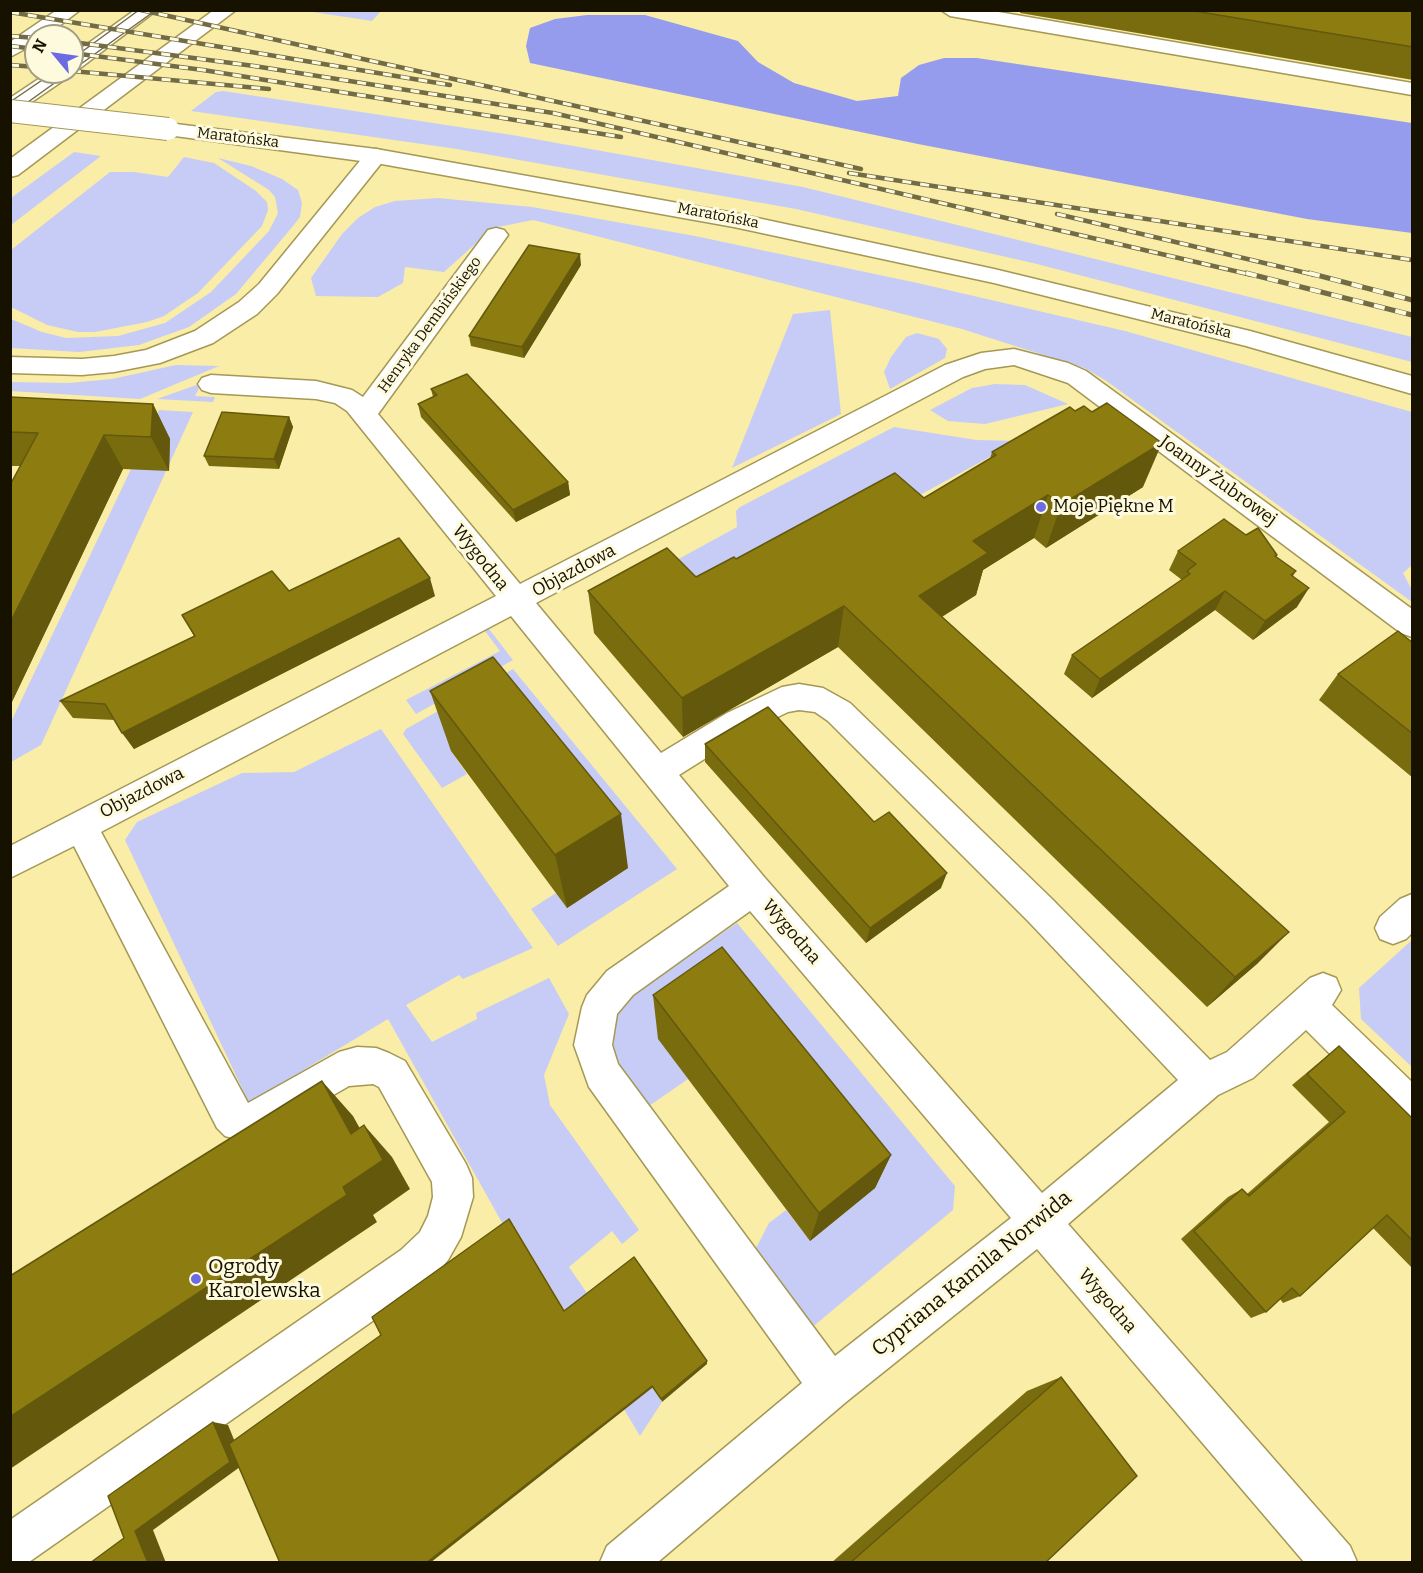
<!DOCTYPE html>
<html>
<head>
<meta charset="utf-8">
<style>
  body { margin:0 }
  #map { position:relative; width:1423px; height:1573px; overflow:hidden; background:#f9eda7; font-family:Bitter,serif }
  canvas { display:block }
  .frame { position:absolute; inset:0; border:12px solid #171200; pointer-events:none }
  .north { position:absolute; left:24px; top:24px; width:60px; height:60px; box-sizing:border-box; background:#fefade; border:2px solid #a29d85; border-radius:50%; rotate:299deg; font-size:16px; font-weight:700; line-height:24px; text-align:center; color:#171200 }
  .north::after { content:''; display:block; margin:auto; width:21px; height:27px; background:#6c6be4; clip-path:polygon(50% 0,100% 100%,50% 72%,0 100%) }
</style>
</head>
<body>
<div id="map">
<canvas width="1423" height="1573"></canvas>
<div class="frame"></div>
<div class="north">N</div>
</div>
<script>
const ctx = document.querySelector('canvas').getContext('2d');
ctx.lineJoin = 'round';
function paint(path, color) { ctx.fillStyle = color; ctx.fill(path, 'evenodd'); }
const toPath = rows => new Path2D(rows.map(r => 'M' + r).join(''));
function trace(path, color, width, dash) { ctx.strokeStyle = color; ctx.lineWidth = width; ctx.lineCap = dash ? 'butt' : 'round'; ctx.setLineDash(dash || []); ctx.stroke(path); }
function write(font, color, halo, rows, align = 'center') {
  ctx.font = font + ' Bitter,serif'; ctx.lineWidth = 6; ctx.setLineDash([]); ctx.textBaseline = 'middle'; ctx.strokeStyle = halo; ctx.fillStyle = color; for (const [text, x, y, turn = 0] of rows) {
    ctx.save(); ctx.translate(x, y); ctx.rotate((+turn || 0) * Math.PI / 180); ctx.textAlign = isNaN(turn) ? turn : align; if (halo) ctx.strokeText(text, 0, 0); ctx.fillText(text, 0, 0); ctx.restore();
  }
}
paint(toPath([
  [316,10,381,10,381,11,372,21,313,12],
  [223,91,512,135,803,187,1412,337,1412,362,1037,264,796,209,457,149,191,111,216,92],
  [74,152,101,156,11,225,11,198],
  [184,157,214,163,256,191,267,202,268,210,262,226,198,293,164,316,147,322,95,332,78,332,47,325,11,307,11,250,110,172,134,172,168,177],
  [218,158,251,166,282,179,298,190,302,203,300,217,293,226,236,294,189,327,139,345,79,352,11,348,11,319,42,332,66,338,118,336,165,323,211,292,269,231,278,213,275,197,269,190],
  [438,198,532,207,695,236,922,284,1125,331,1412,412,1412,565,1403,573,1412,590,1412,602,1105,380,1084,368,962,329,533,220,493,228,444,272,405,267,403,283,378,297,316,296,311,278,342,234,358,218,375,207,395,201],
  [830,310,841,414,732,468,793,314],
  [917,333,939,339,947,349,945,358,890,389,884,372,891,357,906,337],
  [176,365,219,366,140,399,11,391,11,382,69,383,112,379],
  [202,383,195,396,215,397,213,402,157,399],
  [995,384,1025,385,1068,404,985,424,948,421,930,410,972,388],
  [159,410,193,412,41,745,11,762,10,724],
  [894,427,976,440,1019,441,696,617,653,573,737,527,736,511,740,507],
  [489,629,513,660,416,714,406,700,500,651,485,631],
  [513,669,677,869,558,946,531,909,556,893,567,907,628,868,451,751,467,774,442,788,403,734,406,729],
  [381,729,533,948,463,979,459,975,406,1005,432,1042,477,1019,476,1013,549,978,569,1014,544,1075,550,1105,639,1230,622,1244,612,1231,569,1267,662,1402,640,1436,513,1224,505,1228,388,1019,249,1103,125,840,137,822,242,773,294,772],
  [737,923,955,1186,953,1210,810,1329,755,1250,769,1223,786,1210,810,1241,659,1039,688,1079,649,1106,621,1067,614,1051,612,1023,628,998],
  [1412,940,1412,1067,1361,1019,1359,988]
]), '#c7ccf6');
paint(toPath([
  [587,15,645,15,738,41,758,62,794,83,857,101,898,96,901,78,919,65,944,58,977,58,1412,123,1412,233,1307,219,918,144,530,63,526,46,530,28,555,19]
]), '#969ced');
const minor = toPath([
  [135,10,157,10,79,69,73,71,70,76,17,112,10,114,10,98,49,72,72,72,72,55,135,10],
  [941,10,987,10,1412,83,1412,95,950,16,941,10],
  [168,123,376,149,734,213,994,269,1250,331,1412,376,1412,394,1246,346,994,283,734,227,376,163,160,134,157,129,160,124,168,123],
  [496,228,504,230,508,235,378,414,520,584,945,365,981,353,1014,349,1068,363,1086,371,1412,609,1412,637,1401,633,1068,383,1014,365,985,369,963,377,536,603,661,753,727,713,782,687,799,684,823,688,850,703,1053,900,1210,1060,1227,1052,1310,978,1323,973,1336,978,1341,990,1332,1005,1412,1082,1412,1127,1398,1122,1306,1030,1253,1078,1218,1095,1068,1224,1350,1546,1357,1562,1304,1562,1037,1249,846,1402,658,1562,600,1562,607,1546,802,1383,589,1087,574,1045,582,1007,587,995,607,971,729,886,511,616,101,832,248,1103,339,1052,357,1047,376,1048,389,1053,405,1061,466,1164,472,1178,473,1197,461,1237,448,1260,431,1280,29,1562,10,1562,10,1520,401,1250,420,1232,428,1216,433,1197,432,1182,379,1087,373,1084,349,1086,250,1143,225,1136,217,1128,74,846,10,878,10,846,496,596,347,411,335,403,316,399,211,393,202,390,198,384,202,378,211,375,316,381,352,390,363,397,488,230,496,228],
  [799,710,815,712,828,721,1029,922,1178,1080,1042,1193,765,878,679,775,749,731,788,712,799,710],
  [750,911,1011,1218,835,1356,618,1064,612,1045,617,1014,633,995,750,911],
  [1412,894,1412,933,1406,939,1393,944,1380,939,1375,928,1380,917,1400,899,1412,894]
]);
const major = toPath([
  [57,10,80,10,46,36,36,36,36,43,10,57,10,42,57,10],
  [214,10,236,10,18,175,10,177,10,159,214,10],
  [376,149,384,151,387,156,277,294,257,314,213,343,160,363,114,372,82,375,10,373,10,357,82,359,114,356,146,350,195,331,239,302,259,284,368,151,376,149]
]);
trace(minor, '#a49854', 3);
trace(major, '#a49854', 3);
paint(minor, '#fff');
paint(major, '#fff');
trace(toPath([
  [72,59,139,10],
  [10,102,54,72],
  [10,115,156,10]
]), '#736b44', 1.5);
const railFar1 = toPath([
  [141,10,861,169],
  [10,12,450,85],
  [10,36,36,38],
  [72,42,254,66,553,113,1252,275],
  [10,46,36,49],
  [72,53,203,70,621,137],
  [10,65,36,67],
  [72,71,269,89],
  [849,173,1412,260],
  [1057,214,1315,275]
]);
const rail = toPath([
  [1246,273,1412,315],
  [1309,273,1412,300]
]);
trace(railFar1, '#736b44', 4.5);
trace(rail, '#736b44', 5);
trace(railFar1, '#fefade', 3, [9]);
trace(rail, '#fefade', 4, [11]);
const minorBridge = toPath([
  [10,111,168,129]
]);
trace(minorBridge, '#a49854', 24, []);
trace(minorBridge, '#fff', 22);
paint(toPath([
  [1021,10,1413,10,1413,80,1020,13],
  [581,265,524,358,471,346,469,336],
  [431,389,568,482,570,495,516,522,421,417,418,404,433,397],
  [10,397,153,404,170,439,169,471,123,469,10,706,10,485,21,466,10,466],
  [289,417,293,427,279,469,209,466,204,456],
  [992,452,1143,487,1046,548,1034,538,983,570,976,595,942,617,1258,963,1207,1007,838,647,683,737,594,633,588,591,696,577,736,559,924,498,990,459],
  [1178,551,1276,557,1296,571,1293,576,1297,607,1253,640,1215,610,1092,698,1064,674,1072,655,1182,580,1169,570],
  [289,591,435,596,134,749,115,720,73,718,60,701,194,636,182,615],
  [1413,643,1413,778,1319,700,1338,674],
  [430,691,628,868,567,908,451,751],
  [705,744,874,822,941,888,866,943,705,762],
  [653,995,891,1155,875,1188,810,1241,658,1039],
  [1339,1046,1413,1119,1413,1269,1373,1228,1300,1296,1283,1303,1280,1299,1266,1312,1251,1318,1181,1239,1228,1197,1242,1189,1247,1194,1329,1122,1292,1085],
  [1061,1377,1045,1563,831,1563,1027,1391]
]), '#796c0f');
paint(toPath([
  [580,254,581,265,524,358,522,347],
  [153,404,170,439,169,471,151,437],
  [289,417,293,427,279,469,274,459],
  [104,435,123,469,10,706,10,623],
  [1162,443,1143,487,1046,548,1061,505],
  [568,482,570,495,516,522,513,510],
  [1048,495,1034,538,983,570,976,595,909,637,919,596,973,541],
  [430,578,435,596,134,749,122,733],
  [1309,588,1297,607,1253,640,1265,621],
  [1225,591,1215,610,1092,698,1100,679],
  [844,606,838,647,683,737,682,698],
  [621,814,628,868,567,908,555,855],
  [947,873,941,888,866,943,870,928],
  [1289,932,1258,963,1207,1007,1235,977],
  [322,1081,353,1116,379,1163,364,1125,392,1157,410,1189,373,1215,377,1222,10,1469,10,1417,343,1187,351,1134],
  [891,1155,875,1188,810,1241,819,1213],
  [707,1361,707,1364,662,1402,661,1399],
  [652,1386,652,1388,430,1563,426,1563],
  [213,1422,228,1425,244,1464,153,1530,166,1563,148,1563,135,1531]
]), '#63580c');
const building = toPath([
  [1188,10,1413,10,1413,47,1188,10],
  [529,245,580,254,522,347,469,336,529,245],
  [467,374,568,482,513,510,418,404,437,395,431,389,467,374],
  [10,397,153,404,151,437,104,435,10,623,10,485,38,433,10,432,10,397],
  [1107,403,1162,443,1061,505,1048,495,973,541,988,553,919,596,1289,932,1235,977,844,606,682,698,588,591,667,548,696,577,734,557,736,559,895,473,924,498,996,455,992,452,1070,407,1075,411,1084,406,1092,412,1107,403],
  [222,412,289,417,274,459,204,456,222,412],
  [1224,519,1246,535,1258,528,1277,555,1275,556,1296,571,1291,575,1309,588,1265,621,1225,591,1100,679,1072,655,1190,574,1187,571,1196,564,1178,551,1224,519],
  [399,538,430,578,122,733,105,704,60,701,195,636,182,615,272,571,289,591,399,538],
  [1398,631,1413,643,1413,734,1338,674,1398,631],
  [493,657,621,814,555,855,430,691,493,657],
  [768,707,874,822,889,812,947,873,870,928,705,744,768,707],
  [722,947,891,1155,819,1213,653,995,722,947],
  [1339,1046,1413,1119,1413,1241,1387,1215,1300,1296,1292,1288,1266,1312,1194,1231,1242,1189,1249,1196,1345,1112,1307,1074,1339,1046],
  [322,1081,351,1134,364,1125,383,1160,343,1187,347,1195,10,1417,10,1276,322,1081],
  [509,1219,564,1311,634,1257,707,1361,661,1399,652,1386,426,1563,280,1563,229,1444,381,1335,372,1317,509,1219],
  [1061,1377,1137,1476,1045,1563,850,1563,1061,1377],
  [213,1422,230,1462,135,1531,148,1563,90,1563,124,1538,108,1496,213,1422]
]);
paint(building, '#8d7d11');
trace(building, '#63580c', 1.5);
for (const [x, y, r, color] of [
  [1041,507,6,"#6c6be4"],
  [196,1279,6,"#6c6be4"]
]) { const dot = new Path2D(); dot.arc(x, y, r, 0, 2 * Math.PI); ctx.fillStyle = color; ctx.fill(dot); trace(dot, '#fefade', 2); }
write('15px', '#171200', '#fefade', [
  ["Maratońska",238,138,7],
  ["Maratońska",718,216,11],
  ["Maratońska",1191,324,14],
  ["Henryka Dembińskiego",430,325,-54]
]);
write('18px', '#171200', '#fefade', [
  ["Joanny Żubrowej",1218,481,36],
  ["Wygodna",480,558,51],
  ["Objazdowa",574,571,-28],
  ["Objazdowa",142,793,-27],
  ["Wygodna",791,932,49],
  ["Wygodna",1107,1301,49]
]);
write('18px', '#171200', '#fefade', [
  ["Moje Piękne M",1053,507]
], 'left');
write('21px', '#171200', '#fefade', [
  ["Ogrody",208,1267],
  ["Karolewska",208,1291]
], 'left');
write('21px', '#171200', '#fefade', [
  ["Cypriana Kamila Norwida",972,1274,-39]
]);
</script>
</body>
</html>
